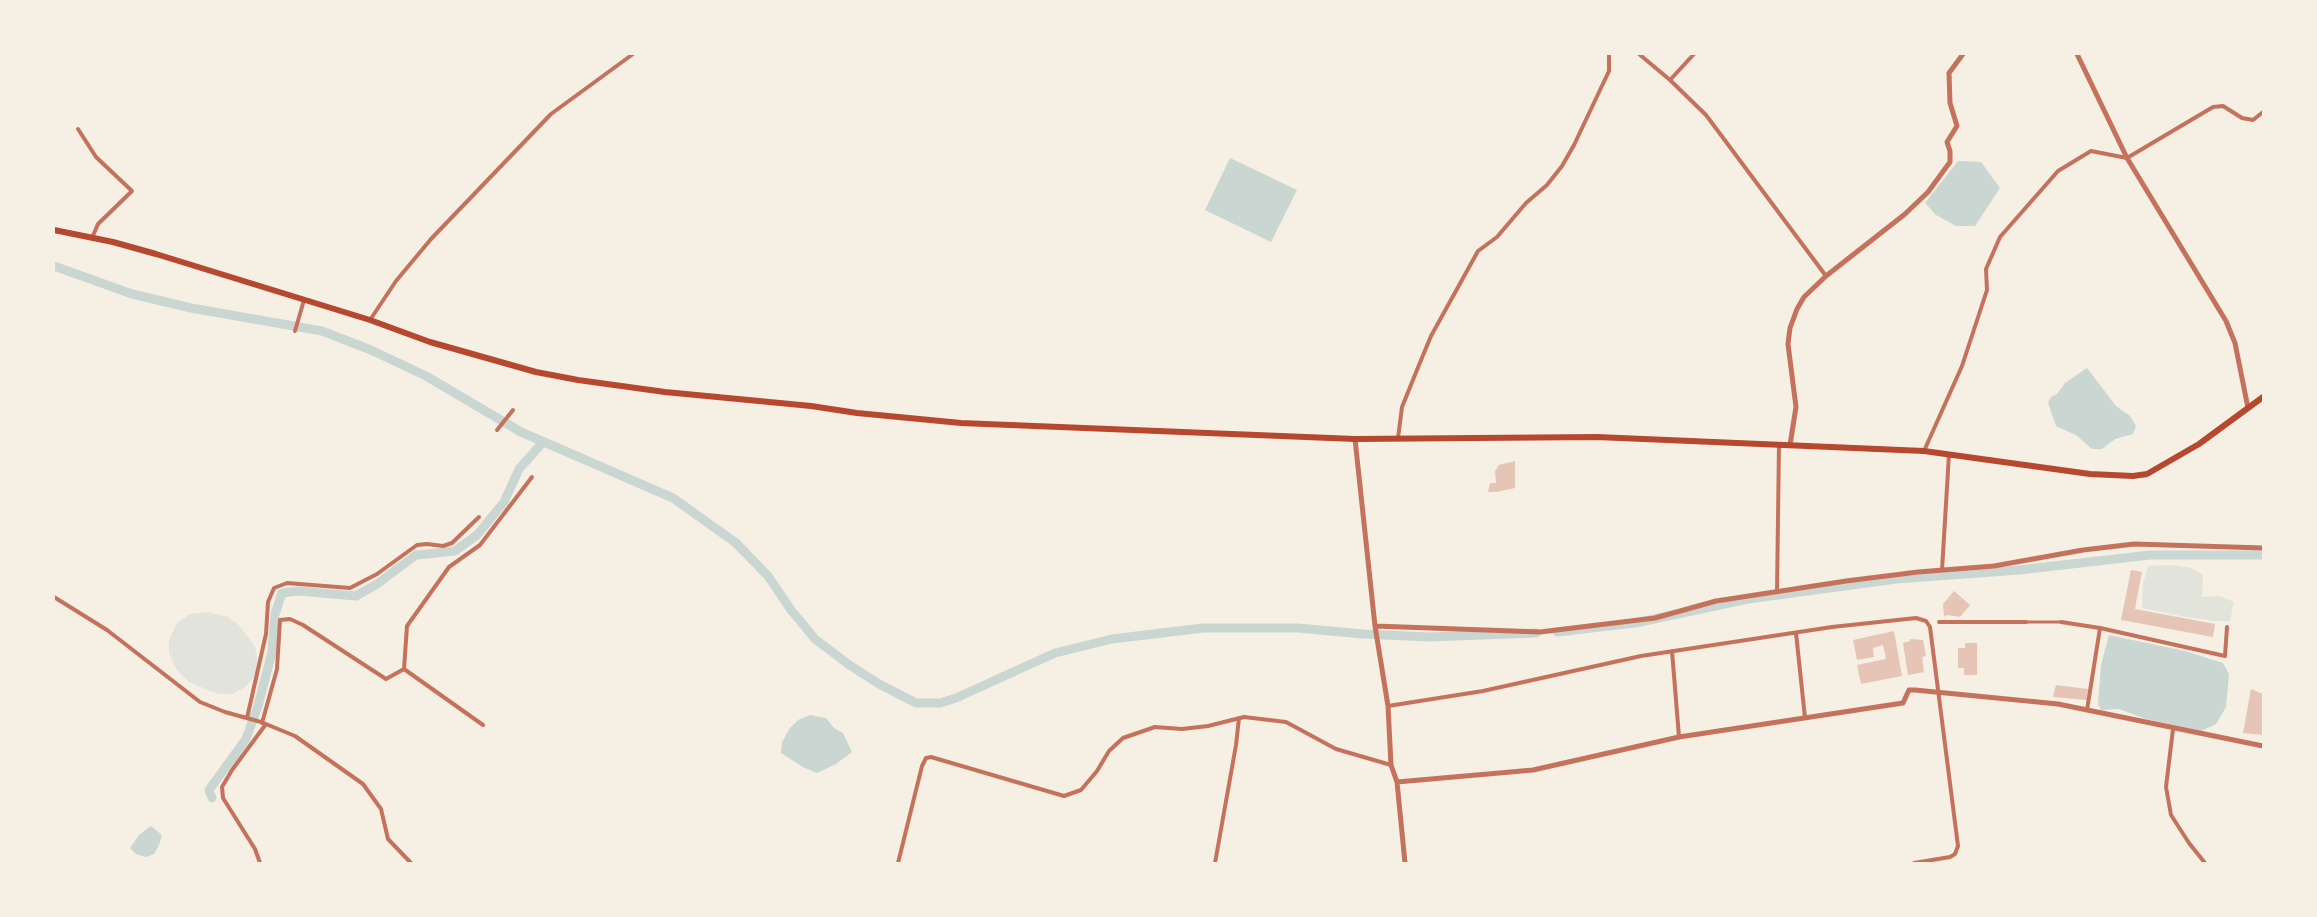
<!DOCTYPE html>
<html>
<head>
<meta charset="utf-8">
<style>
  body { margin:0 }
  #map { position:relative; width:2317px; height:917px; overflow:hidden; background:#f6efe4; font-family:"IBM Plex Sans",sans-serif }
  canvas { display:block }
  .frame { position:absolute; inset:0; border:55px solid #f6efe4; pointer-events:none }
</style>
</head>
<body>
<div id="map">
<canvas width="2317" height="917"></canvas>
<div class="frame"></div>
</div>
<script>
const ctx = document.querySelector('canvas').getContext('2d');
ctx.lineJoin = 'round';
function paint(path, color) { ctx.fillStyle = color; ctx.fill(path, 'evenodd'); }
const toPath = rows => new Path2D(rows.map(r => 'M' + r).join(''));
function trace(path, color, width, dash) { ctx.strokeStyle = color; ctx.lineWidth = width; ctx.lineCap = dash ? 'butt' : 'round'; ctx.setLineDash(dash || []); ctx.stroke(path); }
paint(toPath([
  [2171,565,2192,568,2203,575,2202,597,2220,596,2234,602,2230,621,2215,621,2186,617,2142,608,2143,584,2148,566],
  [207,612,228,617,239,625,255,647,258,664,255,676,244,688,232,694,218,694,189,682,177,670,169,653,169,640,177,623,190,614]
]), '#e2e4dc');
paint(toPath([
  [1230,158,1297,190,1271,242,1205,210],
  [1958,161,1981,162,2000,188,1975,226,1956,226,1936,215,1925,203],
  [2087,368,2116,406,2130,416,2136,426,2133,434,2115,439,2102,449,2092,449,2076,435,2056,426,2048,403,2051,397,2057,394,2065,383],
  [2109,635,2185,651,2223,663,2229,674,2226,707,2216,724,2201,731,2146,719,2119,709,2101,710,2098,704,2101,665],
  [810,715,826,718,834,728,843,733,852,752,836,764,817,773,803,767,781,753,782,742,790,728,798,720],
  [151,826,162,835,159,845,154,854,146,857,136,854,130,848,139,835]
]), '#c9d6d2');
trace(toPath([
  [54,266,132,294,191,308,322,331,371,350,426,376,521,432,673,498,736,543,768,576,791,610,815,639,848,664,879,684,916,703,940,703,956,698,1055,653,1112,639,1203,628,1298,628,1363,634,1429,637,1536,633],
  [1557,632,1635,623,1748,599,1896,579,2019,570,2150,555,2263,555],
  [212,798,209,790,246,739,258,706,272,652,275,614,282,593,298,591,356,596,377,584,416,555,455,551,477,535,504,502,519,469,543,442]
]), '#c9d6d2', 9);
paint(toPath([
  [1515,461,1515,488,1496,492,1488,492,1490,483,1496,483,1495,471,1499,465],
  [2131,570,2142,572,2135,609,2215,624,2213,637,2121,620],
  [1954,591,1970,605,1960,617,1947,615,1944,617,1943,604],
  [1894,631,1902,676,1861,684,1857,665,1886,659,1883,645,1873,648,1874,657,1857,660,1853,640],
  [1910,639,1923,640,1926,656,1922,657,1924,672,1908,675,1903,643,1910,641],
  [1965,643,1977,643,1977,675,1964,675,1964,668,1958,668,1958,648,1965,648],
  [2056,685,2088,689,2087,700,2053,697],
  [2251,689,2263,694,2263,735,2243,733]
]), '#e6c5b7');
trace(toPath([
  [2026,622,2061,622]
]), '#c5725c', 3);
trace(toPath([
  [1639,54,1670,80,1706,115,1826,276],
  [1670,80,1694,54],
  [78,129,96,157,132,191,98,224,92,238],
  [370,320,396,281,431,239,551,114,633,54],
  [295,331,304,300],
  [497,430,513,410],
  [1398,438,1402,407,1419,365,1431,336,1478,251,1497,237,1526,203,1547,185,1562,166,1574,145,1609,71,1609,54],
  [1924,451,1962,366,1987,290,1986,269,2000,237,2058,171,2091,151,2127,158,2213,107,2223,106,2242,118,2253,120,2263,112],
  [1942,570,1949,454],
  [1777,592,1779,444],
  [54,597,107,630,200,702,225,712,261,722,295,736,363,784,381,809,388,839,411,863],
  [1939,622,2026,622],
  [2061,622,2100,628],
  [1796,633,1805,718],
  [1672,651,1679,737],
  [1388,706,1483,691,1641,656,1832,627,1916,618,1926,621,1930,627,1958,846,1955,854,1950,857,1914,863],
  [2087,710,2100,628,2225,656,2227,627],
  [247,718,266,634,268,602,274,588,287,583,350,588,377,574,417,545,427,544,443,546,452,543,479,517],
  [262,723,277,669,280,620,290,619,303,625,386,679,404,669],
  [483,725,404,669,407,626,449,567,480,545,532,477],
  [2173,729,2166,787,2171,815,2189,843,2205,863],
  [260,863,255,849,223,798,222,787,232,770,266,724],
  [898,863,922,766,926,758,931,757,1064,796,1081,790,1097,771,1109,751,1123,738,1155,727,1182,729,1208,726,1244,717,1286,722,1336,749,1391,765],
  [1215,863,1236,745,1239,718]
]), '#c5725c', 4);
trace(toPath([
  [2077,54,2127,158,2226,321,2235,343,2248,408],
  [1355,439,1375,626,1388,706,1391,765,1397,782,1405,863],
  [1790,445,1796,407,1788,344,1790,328,1797,309,1804,297,1826,276,1905,214,1928,192,1950,162,1950,151,1947,142,1957,126,1950,103,1949,73,1963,54],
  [1375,626,1540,632,1655,618,1716,601,1846,581,1918,572,1994,566,2083,550,2134,544,2263,548],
  [1397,782,1533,770,1679,737,1903,703,1909,690,1915,690,2058,704,2263,746]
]), '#c5725c', 5);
trace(toPath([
  [54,230,113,242,156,254,370,320,430,342,536,372,578,380,665,392,811,406,857,413,961,423,1355,439,1597,437,1924,451,2090,474,2133,476,2147,474,2199,444,2263,397]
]), '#b5482f', 6);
</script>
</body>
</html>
